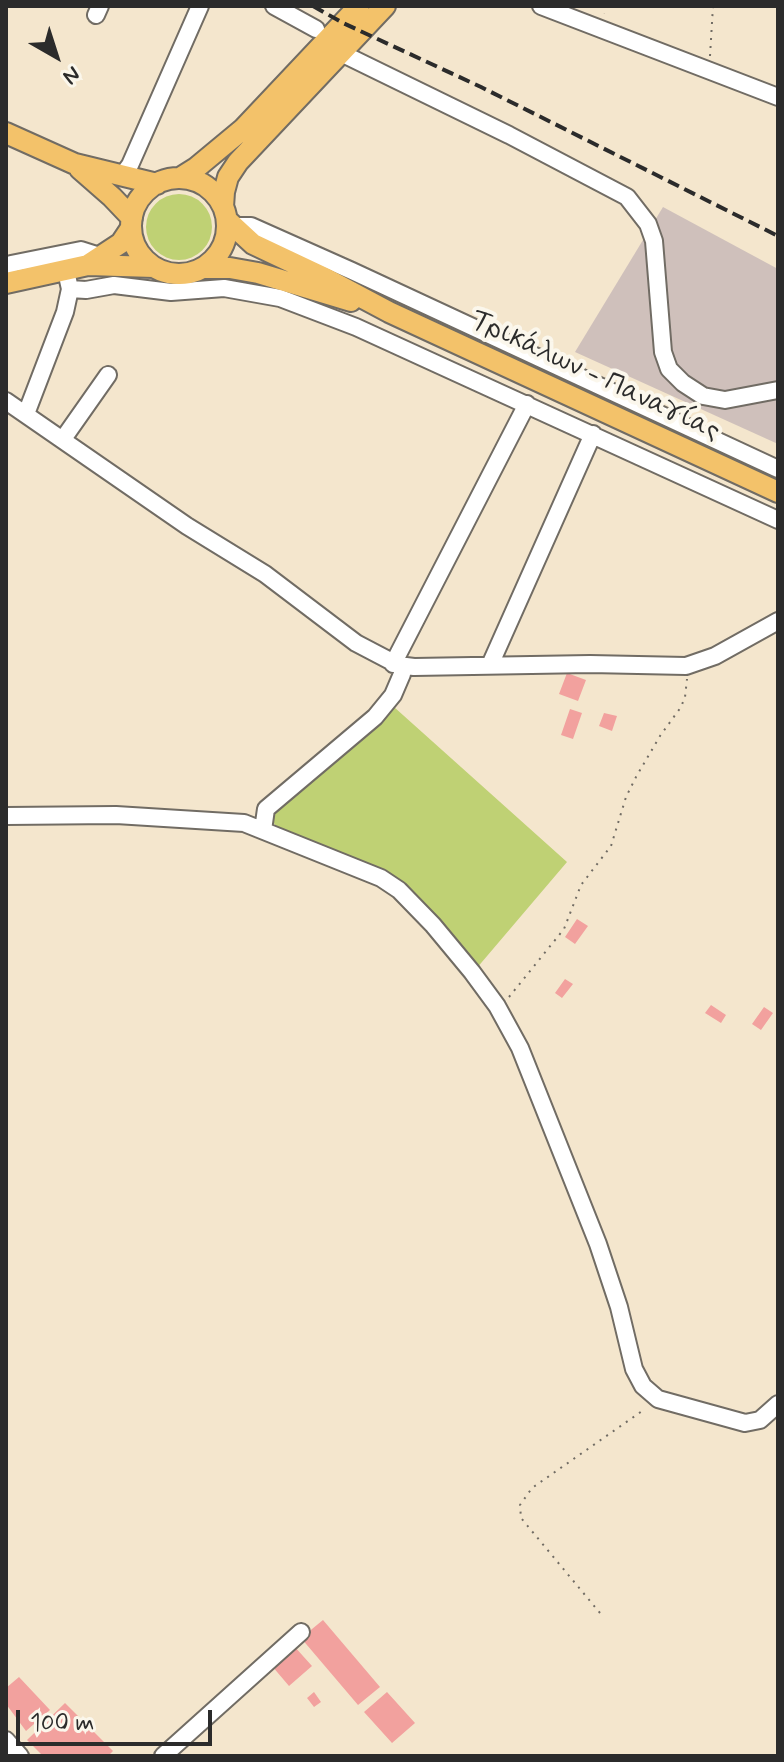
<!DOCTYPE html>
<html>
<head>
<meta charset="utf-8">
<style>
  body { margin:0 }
  #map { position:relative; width:784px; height:1762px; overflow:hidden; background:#f4e6cd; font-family:Mynerve,sans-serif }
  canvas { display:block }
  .frame { position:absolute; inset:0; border:8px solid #2b2b2b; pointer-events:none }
  .north { position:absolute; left:16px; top:16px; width:80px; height:80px; -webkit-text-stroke:6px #fbf7ec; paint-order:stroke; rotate:141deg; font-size:22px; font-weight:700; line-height:32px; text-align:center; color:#2b2b2b }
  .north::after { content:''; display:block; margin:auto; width:28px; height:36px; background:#2b2b2b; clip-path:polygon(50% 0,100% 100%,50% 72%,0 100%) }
  .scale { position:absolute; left:16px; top:1710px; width:196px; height:36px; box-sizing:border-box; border:4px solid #2b2b2b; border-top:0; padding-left:10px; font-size:24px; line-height:28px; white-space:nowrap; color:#2b2b2b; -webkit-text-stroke:6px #fbf7ec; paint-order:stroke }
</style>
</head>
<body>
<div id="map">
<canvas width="784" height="1762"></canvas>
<div class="frame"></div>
<div class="north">N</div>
<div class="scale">100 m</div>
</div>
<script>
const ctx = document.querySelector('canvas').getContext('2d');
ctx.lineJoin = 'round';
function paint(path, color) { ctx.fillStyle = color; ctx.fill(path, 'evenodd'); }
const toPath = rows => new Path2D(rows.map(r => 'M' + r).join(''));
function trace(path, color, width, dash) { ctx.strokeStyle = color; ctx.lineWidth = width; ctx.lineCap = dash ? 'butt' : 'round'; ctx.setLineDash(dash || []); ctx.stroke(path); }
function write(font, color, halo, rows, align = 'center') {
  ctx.font = font + ' Mynerve,sans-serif'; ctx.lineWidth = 8; ctx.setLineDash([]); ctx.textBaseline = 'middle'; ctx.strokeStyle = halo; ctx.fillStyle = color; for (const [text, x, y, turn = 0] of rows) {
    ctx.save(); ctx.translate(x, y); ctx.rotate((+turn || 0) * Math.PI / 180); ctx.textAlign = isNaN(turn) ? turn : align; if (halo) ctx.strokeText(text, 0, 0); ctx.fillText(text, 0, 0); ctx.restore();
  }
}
paint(toPath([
  [663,207,778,269,778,444,575,352]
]), '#cfc0bb');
paint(toPath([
  '146 227a33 33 0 1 1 66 0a33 33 0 1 1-66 0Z',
  [394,707,567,862,476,969,425,907,283,832,276,827,273,821,274,811]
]), '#bfd174');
paint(toPath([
  [567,673,586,680,578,701,559,694],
  [570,709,582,713,573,739,561,735],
  [604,713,617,716,612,731,599,726],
  [577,919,588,926,575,944,565,937],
  [565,979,573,984,562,998,555,993],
  [711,1005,726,1015,721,1023,705,1013],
  [764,1007,773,1013,761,1030,752,1024],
  [323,1620,380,1687,358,1705,301,1638],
  [294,1646,312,1666,289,1686,272,1666],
  [19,1677,50,1710,26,1731,6,1704,6,1688],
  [314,1692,321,1702,314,1707,307,1698],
  [387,1692,415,1723,392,1743,364,1712],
  [65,1703,113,1751,108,1756,43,1756,27,1740]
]), '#f2a19e');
const minor = toPath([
  [274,6,316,29],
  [541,6,778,97],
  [96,15,100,6],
  [341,53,509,135,627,197,648,224,654,241,663,352,669,369,683,383,703,396,725,400,778,390],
  [122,176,130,165,200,6],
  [232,226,251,226,352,271,778,469],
  [6,268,11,264,81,250,103,257],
  [70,289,86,290,114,285,171,292,224,288,280,298,356,327,778,520],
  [6,401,187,526,265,574,356,643,398,665,414,667,590,664,686,666,715,656,778,621],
  [26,414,65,312,70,289,68,280],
  [63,439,108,375],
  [393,664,527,404],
  [490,665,593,434],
  [6,816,116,815,244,823,381,878,399,890,433,925,472,972,497,1006,520,1048,598,1244,619,1307,634,1369,643,1386,658,1399,745,1423,760,1420,778,1404],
  [263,830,266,809,375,717,393,695,402,674],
  [6,1740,20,1756],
  [163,1756,301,1632]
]);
const major = toPath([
  [6,133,75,164,157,184],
  [80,169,112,197,132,218],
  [180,178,196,168,243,129,359,6],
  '131 226a48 48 0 1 1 96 0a48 48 0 1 1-96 0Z',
  [223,207,224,192,228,177,238,162,385,6],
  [227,220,253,244,327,279,389,312,778,492],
  [89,264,121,243,131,228],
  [203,268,230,268,258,273,351,301],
  [6,283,88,265,154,267]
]);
trace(minor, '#716c64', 20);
trace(major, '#716c64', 24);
trace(toPath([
  [603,6,604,14],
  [710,56,713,6],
  [509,997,564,929,581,885,611,846,626,797,636,777,660,736,681,707,685,697,687,679],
  [600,1613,521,1518,520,1505,532,1488,645,1409]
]), '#716c64', 2, [2, 6]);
trace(minor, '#fff', 16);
trace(major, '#f3c26a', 20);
trace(toPath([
  [313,6,343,23,481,87,778,236]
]), '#2b2b2b', 4, [12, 6]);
write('28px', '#2b2b2b', '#fbf7ec', [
  ["Τρικάλων - Παναγίας",595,377,25]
]);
</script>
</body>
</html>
